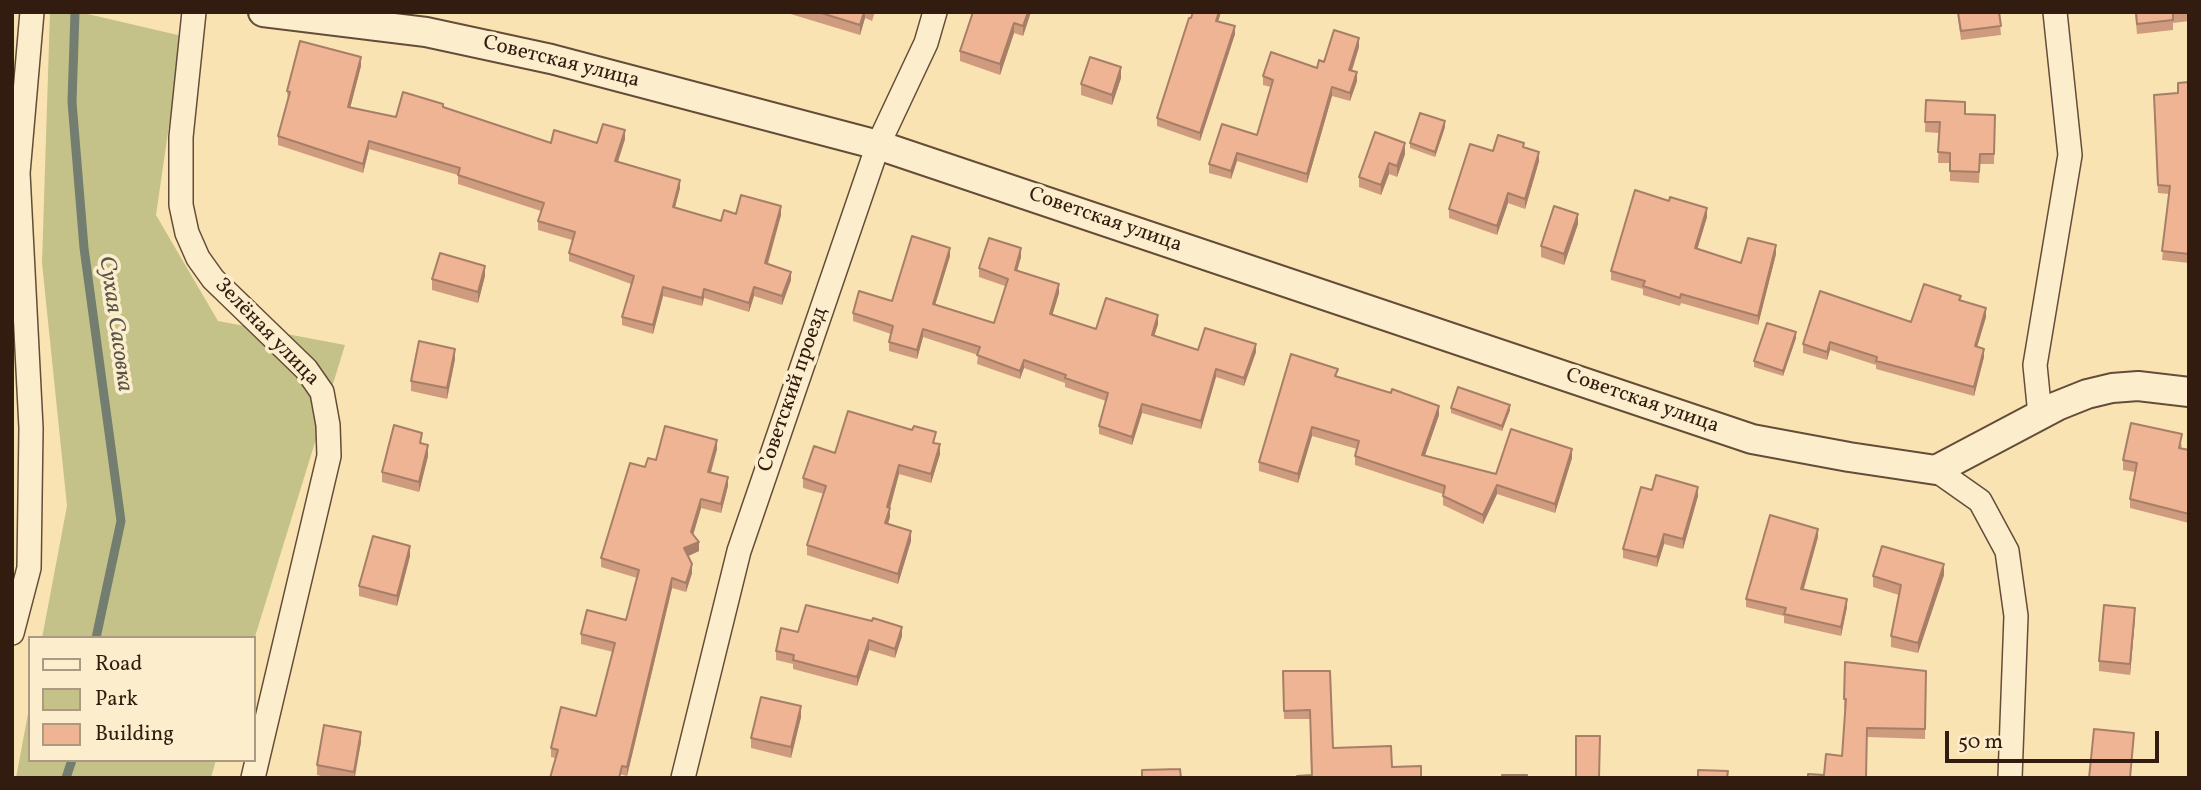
<!DOCTYPE html>
<html>
<head>
<meta charset="utf-8">
<style>
  body { margin:0 }
  #map { position:relative; width:2201px; height:790px; overflow:hidden; background:#fae3b2; font-family:Vollkorn,serif }
  canvas { display:block }
  .frame { position:absolute; inset:0; border:14px solid #321b0f; pointer-events:none }
  .legend { position:absolute; left:28px; top:636px; width:228px; height:126px; box-sizing:border-box; background:#fcedcd; border:2px solid #ab9981; margin:0; padding:9px 12px; list-style:none; font-size:21px; color:#321b0f }
  .legend li { display:flex; align-items:center; gap:14px; height:35px }
  .legend b { width:35px; border:2px solid #ab9981 }
  .scale { position:absolute; left:1945px; top:731px; width:214px; height:32px; box-sizing:border-box; border:4px solid #321b0f; border-top:0; padding-left:9px; font-size:21px; line-height:24px; white-space:nowrap; color:#321b0f; -webkit-text-stroke:5px #fcedcd; paint-order:stroke }
</style>
</head>
<body>
<div id="map">
<canvas width="2201" height="790"></canvas>
<div class="frame"></div>
<ul class="legend">
<li><b style="height:9px;background:#fcedcd"></b>Road</li>
<li><b style="height:19px;background:#c4c288"></b>Park</li>
<li><b style="height:19px;background:#efb493"></b>Building</li>
</ul>
<div class="scale">50 m</div>
</div>
<script>
const ctx = document.querySelector('canvas').getContext('2d');
ctx.lineJoin = 'round';
function paint(path, color) { ctx.fillStyle = color; ctx.fill(path, 'evenodd'); }
const toPath = rows => new Path2D(rows.map(r => 'M' + r).join(''));
function trace(path, color, width, dash) { ctx.strokeStyle = color; ctx.lineWidth = width; ctx.lineCap = dash ? 'butt' : 'round'; ctx.setLineDash(dash || []); ctx.stroke(path); }
function write(font, color, halo, rows, align = 'center') {
  ctx.font = font + ' Vollkorn,serif'; ctx.lineWidth = 7; ctx.setLineDash([]); ctx.textBaseline = 'middle'; ctx.strokeStyle = halo; ctx.fillStyle = color; for (const [text, x, y, turn = 0] of rows) {
    ctx.save(); ctx.translate(x, y); ctx.rotate((+turn || 0) * Math.PI / 180); ctx.textAlign = isNaN(turn) ? turn : align; if (halo) ctx.strokeText(text, 0, 0); ctx.fillText(text, 0, 0); ctx.restore();
  }
}
paint(toPath([
  [50,12,79,12,182,36,156,215,218,321,345,345,254,640,254,638,42,638,67,506,42,263],
  [30,703,30,760,216,760,211,778,16,778]
]), '#c4c288');
trace(toPath([
  [75,12,72,102,84,248,121,521,96,638],
  [66,778,72,760]
]), '#737d70', 9);
const minor = toPath([
  [194,12,181,137,181,205,187,233,198,258,213,279,306,369,322,392,328,425,329,456,253,778],
  [2040,415,2035,365,2070,155,2055,12],
  [1936,470,1980,501,2007,551,2016,616,2010,778],
  [12,633,29,568,31,428,18,173,32,12],
  [683,778,739,551,878,145,926,43,935,12]
]);
const tertiary = toPath([
  [263,12,426,32,551,59,878,145,1752,439,1849,457,1936,470,2057,406,2087,394,2112,388,2138,386,2189,392]
]);
trace(minor, '#644d38', 26);
trace(tertiary, '#644d38', 32);
trace(minor, '#fcedcd', 23);
trace(tertiary, '#fcedcd', 28);
paint(toPath([
  [784,12,875,12,872,21,865,18,860,35],
  [973,12,1031,12,1023,36,1014,33,1000,75,960,61,960,51],
  [1221,12,1218,21,1235,34,1200,141,1157,126,1157,118,1191,18],
  [1957,12,1999,12,2001,35,1961,40],
  [2135,12,2189,12,2189,21,2173,23,2173,30,2137,34],
  [1359,47,1352,71,1357,81,1350,101,1332,96,1307,183,1237,161,1231,179,1209,173,1209,164,1257,135,1271,87,1263,85,1263,76,1317,68,1324,62],
  [361,66,350,108,396,117,443,107,551,143,597,143,625,139,618,162,680,188,675,207,721,221,736,214,781,215,768,264,791,280,782,305,754,296,749,312,704,298,702,306,663,296,653,334,622,325,622,317,631,284,569,261,569,253,572,240,538,230,538,221,541,211,458,184,458,175,369,149,363,173,278,145,278,136,288,100,287,91],
  [1121,78,1112,105,1081,95,1081,84],
  [2189,82,2189,263,2162,260,2169,194,2158,193,2154,103,2178,93],
  [1926,100,1965,114,1995,115,1994,164,1980,164,1979,183,1950,181,1950,163,1938,163,1939,133,1925,132],
  [1445,127,1435,157,1410,148,1410,143],
  [1524,147,1539,161,1525,209,1508,203,1497,235,1449,218,1449,209,1493,151],
  [1405,154,1397,177,1389,174,1381,195,1359,187,1359,177],
  [1707,217,1697,249,1741,263,1776,254,1758,325,1681,303,1680,306,1643,295,1643,289,1611,280,1611,271],
  [1578,224,1564,265,1541,257,1541,246],
  [950,256,935,304,994,323,1005,286,979,277,979,268,1021,257,1017,271,1059,293,1052,315,1096,329,1158,324,1154,336,1198,350,1256,352,1244,386,1216,377,1201,429,1142,413,1132,445,1099,434,1099,426,1106,401,1065,387,1065,383,1024,368,1020,379,977,364,978,355,923,337,917,359,889,351,889,342,891,334,853,321,853,313,892,301],
  [485,276,478,303,432,290,432,279],
  [1961,300,1986,317,1977,347,1984,357,1974,396,1876,369,1876,365,1830,350,1827,360,1803,353,1803,344,1911,322],
  [1796,338,1783,376,1754,367,1754,361],
  [455,359,447,399,411,391,411,381],
  [1338,377,1439,415,1425,455,1496,474,1572,458,1555,513,1497,494,1483,524,1443,505,1443,494,1355,465,1355,456,1357,449,1312,436,1298,483,1259,471,1259,462],
  [1451,408,1510,410,1502,431,1451,413],
  [935,443,940,454,931,483,899,474,890,508,890,517,888,524,911,541,898,584,807,555,807,545,824,494,803,488,803,478,835,453],
  [422,444,428,456,419,492,382,482,382,472],
  [2182,444,2181,449,2189,450,2189,523,2130,508,2130,499,2135,472,2123,470,2123,460],
  [717,449,711,473,728,486,721,513,701,508,693,535,699,551,688,556,692,573,686,592,672,588,627,776,551,757,551,748,596,716,613,652,581,644,581,634,626,620,637,578,601,567,601,558,645,467,656,460],
  [1652,490,1698,496,1683,549,1664,544,1657,567,1623,558,1623,549],
  [1818,537,1804,589,1847,607,1841,636,1784,623,1784,616,1746,607,1746,599],
  [410,556,397,606,359,596,359,586],
  [1944,575,1918,653,1891,647,1891,636,1899,595,1873,587,1873,576],
  [2135,618,2130,675,2099,671,2099,661],
  [798,632,902,636,895,658,869,650,857,686,793,669,793,664,776,660,776,651],
  [1845,662,1926,671,1925,739,1867,737,1824,775,1842,756,1846,709,1844,709],
  [1283,671,1330,671,1333,748,1392,767,1311,775,1310,719,1284,719],
  [801,717,791,758,751,748,751,738],
  [361,742,355,778,330,778,317,775,317,765]
]), '#ce9b7e');
paint(toPath([
  [864,12,865,12,865,18,860,35,860,25],
  [1028,12,1031,12,1023,36,1023,26],
  [1219,12,1221,12,1216,29,1216,21],
  [1014,23,1014,33,1000,75,1000,64],
  [1235,26,1235,34,1200,141,1200,133],
  [1359,38,1359,47,1349,79,1349,70],
  [361,57,361,66,348,116,348,107],
  [1121,67,1121,78,1112,105,1112,95],
  [1357,72,1357,81,1350,101,1350,93],
  [1332,87,1332,96,1307,183,1307,174],
  [1445,121,1445,127,1435,157,1435,152],
  [625,130,625,139,615,170,615,161],
  [369,141,369,149,363,173,363,164],
  [1405,143,1405,154,1397,177,1397,166],
  [1539,152,1539,161,1525,209,1525,199],
  [1237,153,1237,161,1231,179,1231,171],
  [1389,163,1389,174,1381,195,1381,185],
  [680,180,680,188,673,215,673,207],
  [1508,193,1508,203,1497,235,1497,226],
  [781,206,781,215,765,272,765,263],
  [1707,208,1707,217,1695,257,1695,248],
  [1578,214,1578,224,1564,265,1564,254],
  [1776,245,1776,254,1758,325,1758,316],
  [950,248,950,256,933,312,933,304],
  [1021,248,1021,257,1015,278,1015,270],
  [485,266,485,276,478,303,478,292],
  [791,272,791,280,782,305,782,296],
  [1059,284,1059,293,1050,323,1050,314],
  [663,287,663,296,653,334,653,325],
  [754,287,754,296,749,312,749,303],
  [704,289,704,298,702,306,702,298],
  [1986,308,1986,317,1975,354,1975,346],
  [1158,315,1158,324,1152,343,1152,335],
  [923,329,923,337,917,359,917,350],
  [1796,332,1796,338,1783,376,1783,371],
  [1830,342,1830,350,1827,360,1827,352],
  [1256,344,1256,352,1244,386,1244,378],
  [455,349,455,359,447,399,447,388],
  [1984,349,1984,357,1974,396,1974,387],
  [1024,360,1024,368,1020,379,1020,371],
  [1216,369,1216,377,1201,429,1201,421],
  [1142,404,1142,413,1132,445,1132,437],
  [1510,405,1510,410,1502,431,1502,426],
  [1439,406,1439,415,1422,464,1422,455],
  [1312,427,1312,436,1298,483,1298,474],
  [717,440,717,449,708,481,708,472],
  [940,444,940,454,931,483,931,474],
  [428,445,428,456,419,492,419,482],
  [1572,449,1572,458,1555,513,1555,504],
  [899,465,899,474,889,511,890,508,890,517,885,532,887,507],
  [728,477,728,486,721,513,721,504],
  [1497,485,1497,494,1483,524,1483,515],
  [1698,487,1698,496,1683,549,1683,539],
  [701,499,701,508,691,542,691,532],
  [1818,529,1818,537,1801,597,1801,589],
  [911,531,911,541,898,584,898,574],
  [1664,534,1664,544,1657,567,1657,557],
  [699,542,699,551,684,558,684,548],
  [410,546,410,556,397,606,397,596],
  [692,564,692,573,686,592,686,583],
  [1944,564,1944,575,1918,653,1918,643],
  [672,578,672,588,627,776,627,767],
  [1847,599,1847,607,1841,636,1841,627],
  [2135,608,2135,618,2130,675,2130,664],
  [902,627,902,636,895,658,895,649],
  [869,640,869,650,857,686,857,677],
  [801,706,801,717,791,758,791,747],
  [361,732,361,742,354,778,354,772]
]), '#a77e67');
const building = toPath([
  [818,12,864,12,860,25,818,12],
  [973,12,1028,12,1023,26,1014,23,1000,64,960,51,973,12],
  [1193,12,1219,12,1216,21,1235,26,1200,133,1157,118,1189,18,1191,18,1193,12],
  [1958,12,1999,12,2001,26,1961,31,1958,12],
  [2136,12,2182,12,2173,13,2173,20,2137,24,2136,12],
  [1334,30,1359,38,1349,70,1357,72,1350,93,1332,87,1307,174,1237,153,1231,171,1209,164,1222,124,1257,135,1273,80,1263,76,1271,52,1317,68,1319,60,1324,62,1334,30],
  [300,41,361,57,348,107,396,117,403,92,443,104,443,107,551,143,554,130,597,143,603,124,625,130,615,161,680,180,673,207,721,221,724,210,736,214,741,195,781,206,765,263,791,272,782,296,754,287,749,303,704,289,702,298,663,287,653,325,622,317,634,276,569,253,575,232,538,221,544,203,458,175,460,168,369,141,363,164,278,136,290,92,287,91,300,41],
  [1090,57,1121,67,1112,95,1081,84,1090,57],
  [2189,82,2189,254,2162,251,2170,186,2158,185,2154,95,2178,93,2178,83,2189,82],
  [1926,100,1965,102,1965,114,1995,115,1994,154,1980,154,1979,172,1950,171,1950,153,1938,152,1940,122,1925,122,1926,100],
  [1420,113,1445,121,1435,152,1410,143,1420,113],
  [1375,132,1405,143,1397,166,1389,163,1381,185,1359,177,1375,132],
  [1498,135,1524,143,1523,147,1539,152,1525,199,1508,193,1497,226,1449,209,1470,144,1493,151,1498,135],
  [1635,190,1669,201,1670,197,1707,208,1695,248,1741,263,1748,238,1776,245,1758,316,1681,294,1680,298,1643,286,1645,281,1611,271,1635,190],
  [1554,206,1578,214,1564,254,1541,246,1554,206],
  [912,236,950,248,933,304,994,323,1008,279,979,268,989,238,1021,248,1015,270,1059,284,1050,314,1096,329,1106,298,1158,315,1152,335,1198,350,1205,328,1256,344,1244,378,1216,369,1201,421,1142,404,1132,437,1099,426,1108,393,1065,378,1066,375,1024,360,1020,371,977,355,980,347,923,329,917,350,889,342,893,326,853,313,859,291,892,301,912,236],
  [440,253,485,266,478,292,432,279,440,253],
  [1924,284,1961,296,1959,300,1986,308,1975,346,1984,349,1974,387,1876,361,1877,357,1830,342,1827,352,1803,344,1820,291,1911,322,1924,284],
  [1767,323,1796,332,1783,371,1754,361,1767,323],
  [419,341,455,349,447,388,411,381,419,341],
  [1291,354,1338,369,1335,376,1391,393,1392,389,1439,406,1422,455,1496,474,1511,429,1572,449,1555,504,1497,485,1483,515,1443,496,1445,486,1355,456,1359,441,1312,427,1298,474,1259,462,1291,354],
  [1458,387,1510,405,1502,426,1451,408,1458,387],
  [848,411,912,430,914,426,936,432,933,443,940,444,931,474,899,465,887,507,890,508,885,523,911,531,898,574,807,545,826,486,803,478,814,446,835,453,848,411],
  [2131,423,2182,434,2179,448,2189,450,2189,514,2130,499,2137,463,2123,460,2131,423],
  [394,425,422,433,420,443,428,445,419,482,382,472,394,425],
  [665,426,717,440,708,472,728,477,721,504,701,499,691,532,699,542,684,548,692,564,686,583,672,578,627,767,622,766,619,778,550,778,558,750,551,748,561,707,596,716,615,643,581,634,587,610,626,620,639,570,601,558,630,463,645,467,648,458,656,460,665,426],
  [1656,475,1698,487,1683,539,1664,534,1657,557,1623,549,1641,487,1652,490,1656,475],
  [1770,515,1818,529,1801,589,1847,599,1841,627,1784,614,1786,608,1746,599,1770,515],
  [373,536,410,546,397,596,359,586,373,536],
  [1882,546,1944,564,1918,643,1891,636,1901,585,1873,576,1882,546],
  [806,605,872,621,873,618,902,627,895,649,869,640,857,677,793,660,794,655,776,651,781,628,798,632,806,605],
  [2104,605,2135,608,2130,664,2099,661,2104,605],
  [1845,662,1926,671,1925,729,1867,728,1866,778,1808,778,1808,774,1824,775,1826,754,1842,756,1846,699,1844,699,1845,662],
  [1283,671,1330,671,1333,748,1391,746,1392,767,1421,766,1421,778,1297,778,1297,776,1312,775,1310,710,1284,711,1283,671],
  [761,697,801,706,791,747,751,738,761,697],
  [324,725,361,732,354,772,317,765,324,725],
  [2094,729,2134,733,2130,778,2089,778,2094,729],
  [1576,736,1600,736,1599,778,1576,778,1576,736],
  [1180,769,1181,778,1142,778,1142,770,1180,769],
  [1698,770,1728,771,1727,778,1698,778,1698,770],
  [1502,775,1527,775,1527,778,1502,778,1502,775]
]);
paint(building, '#efb493');
trace(building, '#a77e67', 2);
write('21px', '#321b0f', '#fcedcd', [
  ["Советская улица",561,63,14],
  ["Советская улица",1105,221,19],
  ["Зелёная улица",266,333,46],
  ["Советский проезд",794,390,-71],
  ["Советская улица",1642,402,19]
]);
write('italic 23px', '#585447', '#fcedcd', [
  ["Сухая Сасовка",114,324,82]
]);
</script>
</body>
</html>
